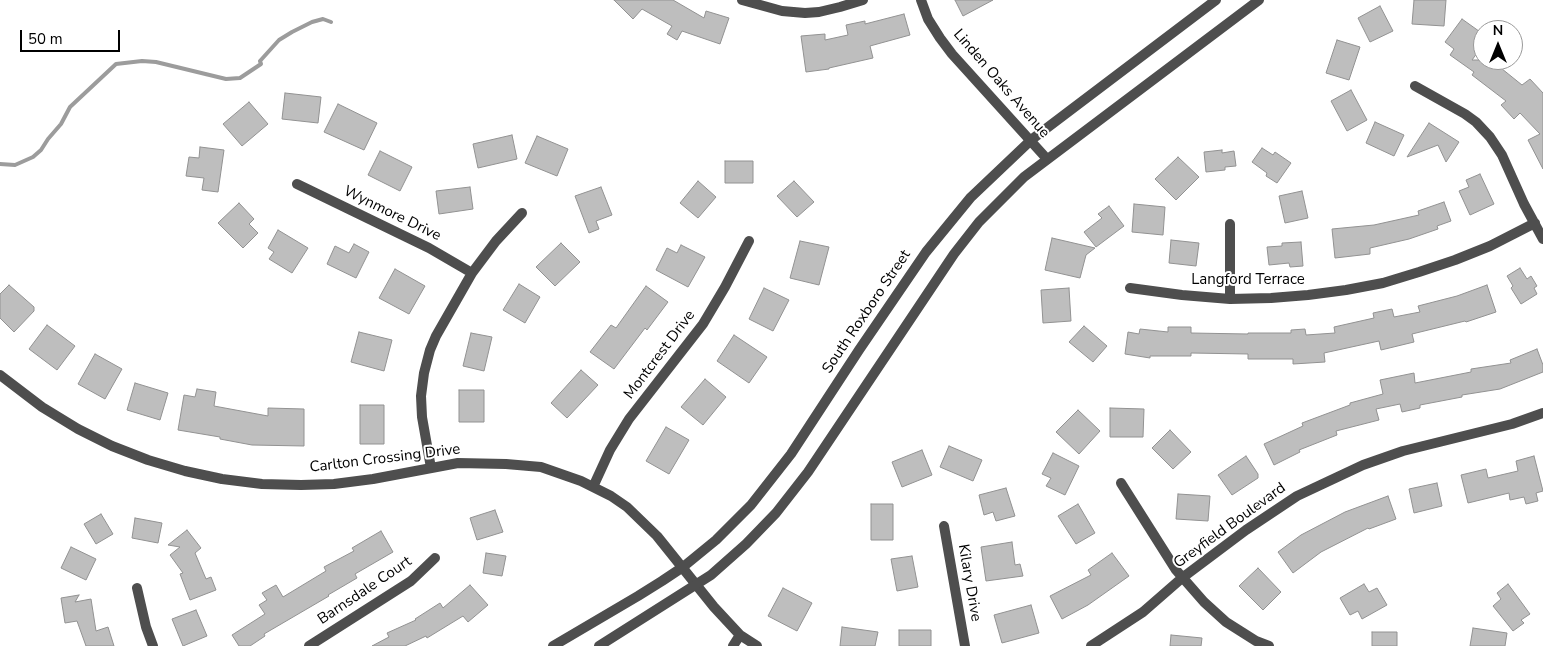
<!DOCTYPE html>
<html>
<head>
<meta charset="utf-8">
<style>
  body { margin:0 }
  #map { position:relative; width:1543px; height:646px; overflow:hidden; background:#fff; font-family:"Nunito Sans",sans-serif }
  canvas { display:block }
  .north { position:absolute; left:1473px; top:20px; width:50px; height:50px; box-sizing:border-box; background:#fff; border:1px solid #999; border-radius:50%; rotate:0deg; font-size:14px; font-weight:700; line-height:20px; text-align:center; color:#000 }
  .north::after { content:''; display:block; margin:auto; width:18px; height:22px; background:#000; clip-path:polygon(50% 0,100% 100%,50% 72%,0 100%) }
  .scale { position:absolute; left:20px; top:30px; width:100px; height:22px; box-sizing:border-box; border:2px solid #000; border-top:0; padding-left:6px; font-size:15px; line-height:18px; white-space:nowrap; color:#000; -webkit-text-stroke:4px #fff; paint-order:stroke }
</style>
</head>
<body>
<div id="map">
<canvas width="1543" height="646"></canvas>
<div class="north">N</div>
<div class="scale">50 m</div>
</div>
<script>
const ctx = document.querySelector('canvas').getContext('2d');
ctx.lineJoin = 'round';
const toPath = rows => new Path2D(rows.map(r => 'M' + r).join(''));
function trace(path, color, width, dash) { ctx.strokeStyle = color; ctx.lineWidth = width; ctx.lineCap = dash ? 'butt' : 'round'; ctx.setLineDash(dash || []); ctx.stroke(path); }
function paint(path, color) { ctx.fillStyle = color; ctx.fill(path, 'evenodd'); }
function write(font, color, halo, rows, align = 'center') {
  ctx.font = font + ' "Nunito Sans",sans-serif'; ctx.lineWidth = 4; ctx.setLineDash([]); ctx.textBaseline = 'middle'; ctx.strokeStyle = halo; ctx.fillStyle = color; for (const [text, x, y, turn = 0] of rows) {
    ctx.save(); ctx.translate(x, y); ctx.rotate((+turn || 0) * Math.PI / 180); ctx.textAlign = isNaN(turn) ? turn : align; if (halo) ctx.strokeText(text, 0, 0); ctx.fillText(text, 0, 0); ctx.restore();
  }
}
trace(toPath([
  [0,164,15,165,33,157,41,150,48,139,61,124,70,107,116,64,142,61,156,62,226,79,240,78,261,64,260,61,279,40,292,32,312,22,323,19,331,22]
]), '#9c9c9c', 4);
const building = toPath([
  [614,0,673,0,704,18,706,11,729,18,720,44,682,31,677,40,667,34,672,26,642,9,633,19,614,0],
  [955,0,993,0,963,16,955,0],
  [1414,0,1446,0,1444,26,1412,24,1414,0],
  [1380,6,1393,31,1370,42,1358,18,1380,6],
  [904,14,910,35,870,46,873,58,829,68,829,69,806,72,801,36,825,34,825,40,848,35,846,25,865,21,865,24,904,14],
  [1462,19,1483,34,1483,45,1472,60,1491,60,1522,85,1530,79,1543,93,1543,169,1528,140,1540,134,1520,113,1514,119,1501,105,1506,101,1472,75,1474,72,1450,55,1454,49,1445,42,1462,19],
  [1337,40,1360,47,1349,80,1326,73,1337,40],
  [1351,90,1367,120,1347,131,1331,101,1351,90],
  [285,93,321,97,318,123,282,119,285,93],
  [249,102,268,124,242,146,223,124,249,102],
  [338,104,377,123,364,150,324,132,338,104],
  [1375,122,1404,135,1394,156,1366,143,1375,122],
  [1429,123,1459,142,1446,162,1438,145,1407,157,1429,123],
  [512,135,517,159,478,168,473,144,512,135],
  [537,136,568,149,557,176,525,163,537,136],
  [200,147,224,150,218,192,202,190,204,178,186,176,189,157,199,158,200,147],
  [1262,148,1273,155,1275,152,1291,163,1277,183,1266,176,1267,173,1252,162,1262,148],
  [1222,150,1222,153,1234,151,1236,166,1225,167,1225,170,1206,172,1204,152,1222,150],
  [380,151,412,167,400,191,368,175,380,151],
  [1178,157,1199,177,1176,200,1155,179,1178,157],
  [725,161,753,161,753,183,725,183,725,161],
  [1480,174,1494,204,1470,215,1459,191,1469,187,1466,180,1480,174],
  [698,181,716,197,698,218,680,203,698,181],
  [794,181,814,202,797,217,777,196,794,181],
  [470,187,473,209,439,214,436,191,470,187],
  [601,187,612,215,596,221,599,229,589,233,575,196,601,187],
  [1302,191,1308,218,1285,223,1279,196,1302,191],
  [1444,202,1451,221,1437,226,1438,229,1409,239,1370,248,1370,254,1335,258,1332,229,1374,225,1419,215,1418,211,1444,202],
  [239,203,254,219,249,224,258,233,243,248,218,223,239,203],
  [1134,204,1165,207,1163,235,1132,232,1134,204],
  [1109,206,1124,226,1096,247,1084,232,1102,218,1098,214,1109,206],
  [278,230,308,248,292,273,269,259,274,252,268,248,278,230],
  [1052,238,1095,248,1086,255,1080,278,1045,270,1052,238],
  [1171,240,1199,243,1196,266,1169,263,1171,240],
  [800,241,829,247,819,285,790,278,800,241],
  [1301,242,1303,266,1290,267,1289,263,1269,265,1267,247,1282,246,1282,243,1301,242],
  [561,243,580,262,555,286,536,267,561,243],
  [354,244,369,252,356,278,327,264,335,246,349,253,354,244],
  [681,245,705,257,688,287,656,270,667,248,677,253,681,245],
  [1520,268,1527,279,1531,276,1537,286,1534,288,1537,294,1521,304,1511,288,1513,286,1507,276,1520,268],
  [395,269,425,286,409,314,379,298,395,269],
  [519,284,540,297,525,323,503,310,519,284],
  [9,285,34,307,34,311,14,332,0,318,0,294,9,285],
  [1487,285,1496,312,1466,322,1465,321,1412,334,1414,342,1381,350,1379,341,1324,353,1325,362,1293,364,1293,359,1248,359,1248,354,1191,353,1191,356,1150,356,1150,358,1125,354,1128,332,1139,334,1140,329,1168,332,1168,327,1191,327,1191,333,1248,334,1248,333,1291,333,1291,330,1305,329,1306,335,1335,333,1334,327,1374,318,1373,313,1392,309,1394,317,1420,312,1418,306,1457,296,1487,285],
  [646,286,668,302,647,330,645,328,614,369,590,352,611,325,616,328,646,286],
  [764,288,789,300,773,331,749,319,764,288],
  [1069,288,1071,321,1043,323,1041,290,1069,288],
  [47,325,75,346,57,370,29,349,47,325],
  [1084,326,1107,346,1093,362,1069,342,1084,326],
  [359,332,392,340,384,371,351,362,359,332],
  [471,333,492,337,484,371,463,366,471,333],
  [734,335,767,357,749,383,717,361,734,335],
  [1537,349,1543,365,1543,372,1500,389,1462,395,1462,397,1420,405,1420,408,1402,412,1400,404,1376,409,1379,420,1336,431,1337,435,1299,450,1300,452,1274,465,1264,444,1303,426,1302,423,1350,405,1350,403,1383,394,1380,380,1414,373,1415,383,1471,372,1471,369,1511,363,1510,360,1537,349],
  [95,354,122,369,105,399,78,384,95,354],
  [581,370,598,385,567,418,551,403,581,370],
  [705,379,726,397,703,425,681,407,705,379],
  [135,383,168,393,160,420,127,410,135,383],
  [197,389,216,392,214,406,268,416,268,408,304,409,304,446,252,445,220,439,220,437,178,430,184,395,195,397,197,389],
  [459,390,484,390,484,422,459,422,459,390],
  [360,405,384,405,384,444,360,444,360,405],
  [1110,408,1144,409,1143,437,1110,437,1110,408],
  [1078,410,1100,431,1079,454,1056,432,1078,410],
  [666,427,689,440,669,474,646,461,666,427],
  [1170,430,1191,452,1173,469,1152,448,1170,430],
  [949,446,982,460,973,481,940,467,949,446],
  [922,450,932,475,902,487,892,462,922,450],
  [1053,453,1079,466,1065,495,1046,486,1051,478,1042,474,1053,453],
  [1246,456,1258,474,1258,478,1232,495,1218,475,1246,456],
  [1534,456,1543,491,1536,493,1538,501,1526,504,1524,497,1510,500,1509,493,1468,503,1461,475,1486,469,1488,478,1518,471,1516,461,1534,456],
  [1437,483,1442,506,1414,513,1409,489,1437,483],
  [1006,488,1015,516,996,521,993,512,984,515,979,495,1006,488],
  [1178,494,1210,496,1208,521,1176,519,1178,494],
  [1388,496,1396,519,1369,529,1368,528,1321,552,1293,573,1278,552,1301,535,1345,512,1388,496],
  [871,504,893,504,893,540,871,540,871,504],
  [1078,504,1095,533,1076,544,1058,516,1078,504],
  [495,510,503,532,477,540,470,518,495,510],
  [101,514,113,534,96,544,84,524,101,514],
  [135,518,162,523,158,543,132,538,135,518],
  [187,530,201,548,195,553,206,579,211,577,216,590,190,600,180,574,183,573,170,555,180,547,168,545,187,530],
  [381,531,393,552,355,574,357,578,328,595,329,596,264,634,265,636,250,646,239,646,232,635,265,614,259,605,267,600,262,593,276,585,283,597,326,571,324,567,354,551,352,548,381,531],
  [1012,542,1015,565,1020,564,1023,576,986,581,981,547,1012,542],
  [71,547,96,559,86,580,61,568,71,547],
  [486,553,506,556,502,576,483,573,486,553],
  [1112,553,1129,576,1088,605,1062,619,1050,596,1091,575,1088,570,1112,553],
  [912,556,918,587,897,591,891,559,912,556],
  [1258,568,1281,592,1263,610,1239,586,1258,568],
  [1364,584,1369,592,1377,588,1387,605,1362,619,1358,611,1350,615,1340,598,1364,584],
  [1508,584,1530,614,1521,620,1524,623,1513,631,1493,606,1501,599,1497,593,1508,584],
  [470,585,488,605,468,622,463,616,427,638,426,636,405,646,372,646,389,637,387,633,416,620,415,619,440,603,443,608,470,585],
  [783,588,812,603,797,631,768,616,783,588],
  [79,595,75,602,91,599,96,631,108,627,114,646,86,646,77,621,65,623,61,598,79,595],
  [1031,605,1039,633,1002,643,994,615,1031,605],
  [196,610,207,636,183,646,172,619,196,610],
  [842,627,878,632,875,646,840,646,842,627],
  [1473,628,1507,633,1505,646,1470,646,1473,628],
  [899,630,931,630,931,646,899,646,899,630],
  [1372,632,1397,632,1397,646,1372,646,1372,632],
  [1171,635,1202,638,1201,646,1170,646,1171,635]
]);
paint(building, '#bebebe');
trace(building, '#929292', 1);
trace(toPath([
  [742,0,782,11,805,13,819,12,840,7,863,0],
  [921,0,928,19,940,38,952,54,1047,159],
  [1415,86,1465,114,1476,122,1490,137,1502,155,1524,204,1543,239],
  [297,184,429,248,472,273],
  [1230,224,1230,299],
  [1130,288,1182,295,1230,299,1271,298,1308,295,1346,290,1383,283,1419,272,1455,260,1490,246,1535,223],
  [0,375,42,407,78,429,112,446,148,460,185,471,222,479,262,484,301,485,334,484,373,479,458,463,506,464,541,467,581,481,611,496,627,507,657,536,714,607,740,635,757,646],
  [431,468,422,417,421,396,424,373,430,350,436,336,472,273,496,241,522,213],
  [1121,483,1176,570,1204,602,1226,622,1256,641,1269,646],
  [593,487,610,450,629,419,703,324,725,287,749,241],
  [944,526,965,646],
  [137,588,146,627,153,646],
  [309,646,411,581,435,558],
  [733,646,740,635],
  [1091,646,1143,612,1182,578,1246,530,1297,496,1363,465,1403,451,1512,424,1543,413]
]), '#4e4e4e', 10);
trace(toPath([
  [553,646,638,596,662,581,683,567,716,540,751,505,791,454,859,350,926,252,971,197,1031,140,1216,0],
  [599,646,711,575,746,544,776,513,808,472,954,254,979,222,1024,177,1259,0]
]), '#4e4e4e', 10);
write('15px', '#000', '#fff', [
  ["Linden Oaks Avenue",1001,84,49],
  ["Wynmore Drive",392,214,26],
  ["Langford Terrace",1248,280],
  ["South Roxboro Street",867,312,-56],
  ["Montcrest Drive",660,355,-53],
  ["Carlton Crossing Drive",385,459,-7],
  ["Greyfield Boulevard",1230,526,-36],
  ["Kilary Drive",969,583,80],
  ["Barnsdale Court",365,591,-34]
]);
</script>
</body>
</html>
